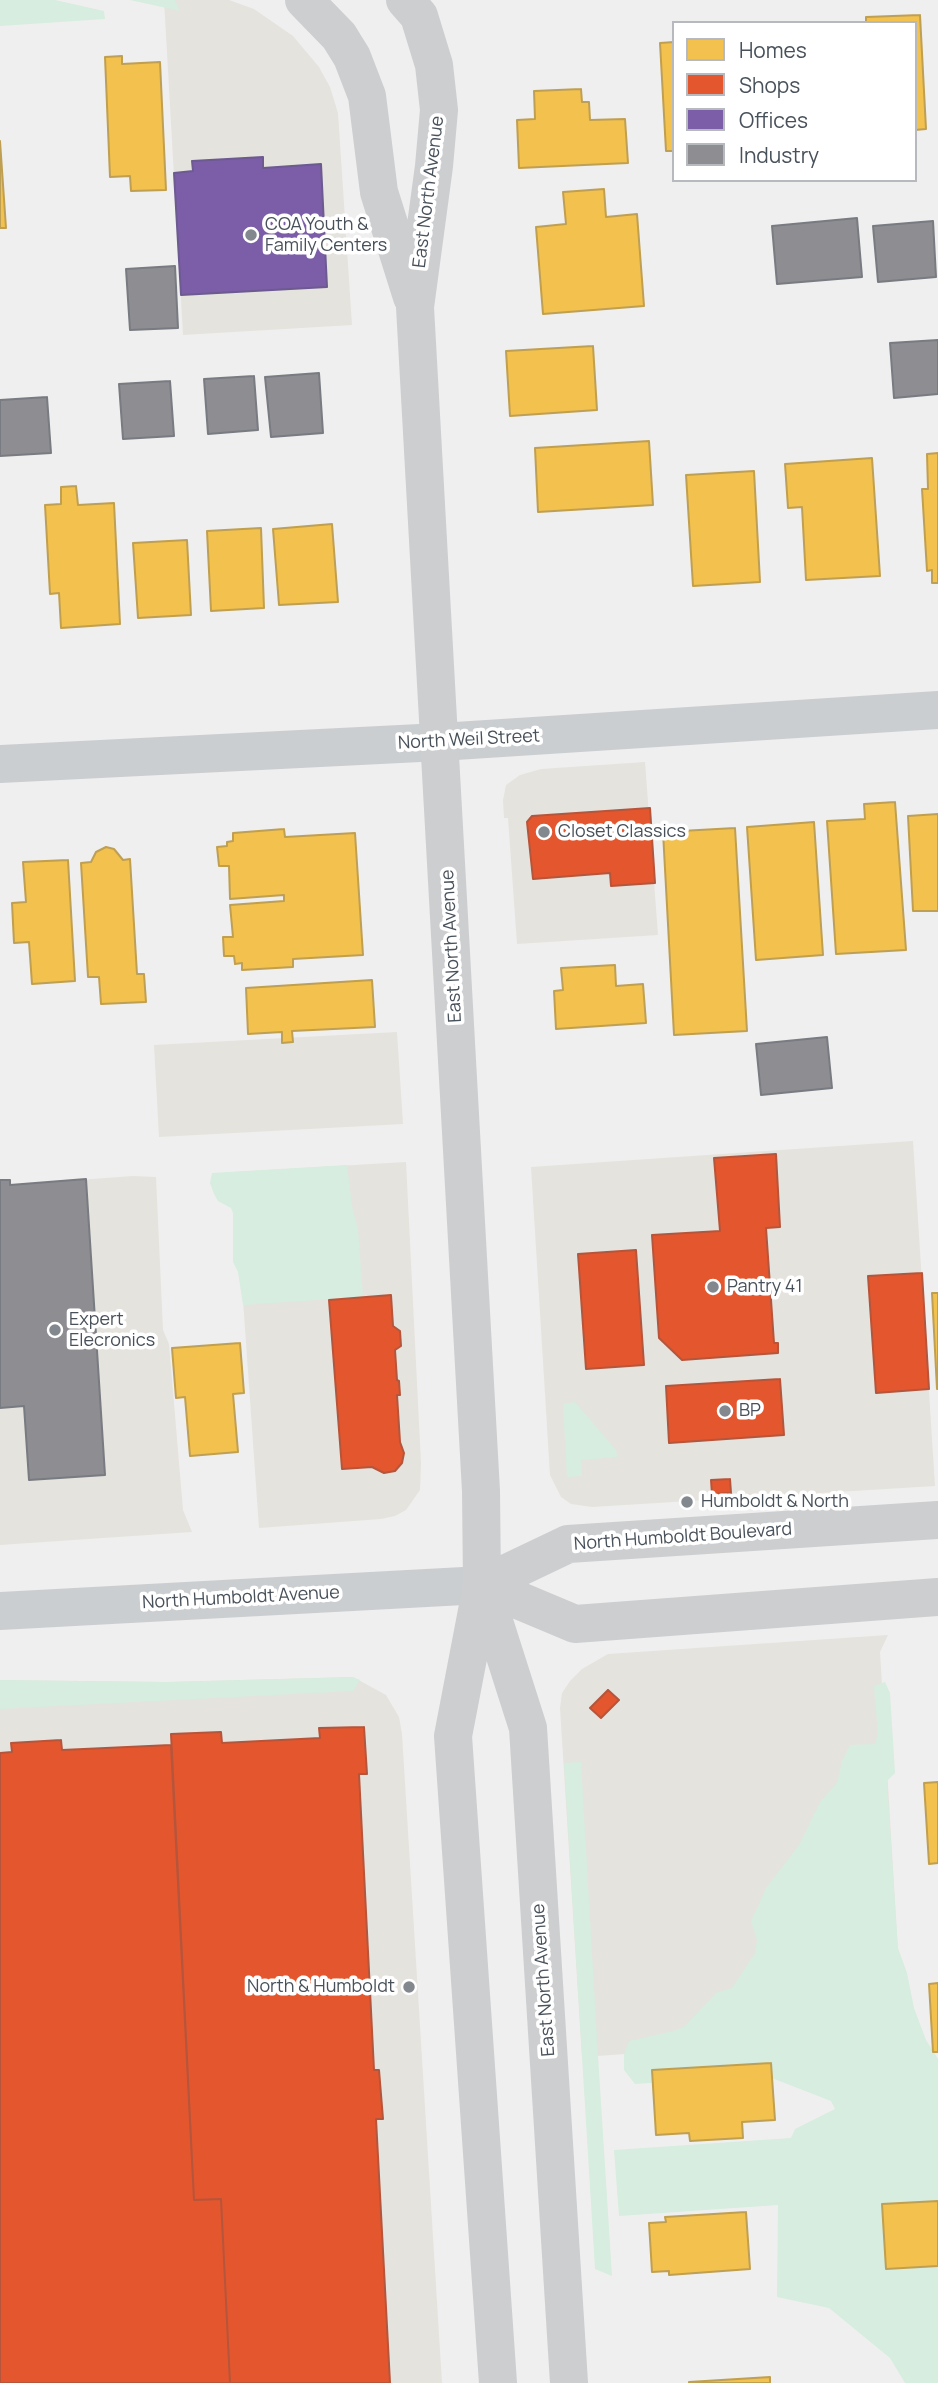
<!DOCTYPE html>
<html>
<head>
<meta charset="utf-8">
<style>
  body { margin:0 }
  #map { position:relative; width:938px; height:2383px; overflow:hidden; background:#f0efef; font-family:Manrope,sans-serif }
  canvas { display:block }
  .legend { position:absolute; left:672px; top:21px; width:245px; height:161px; box-sizing:border-box; background:#fff; border:2px solid #b6b9bd; margin:0; padding:9px 12px; list-style:none; font-size:21px; color:#48515a }
  .legend li { display:flex; align-items:center; gap:14px; height:35px }
  .legend b { width:35px; border:2px solid #b6b9bd }
</style>
</head>
<body>
<div id="map">
<canvas width="938" height="2383"></canvas>
<ul class="legend">
<li><b style="height:19px;background:#f2c14e"></b>Homes</li>
<li><b style="height:19px;background:#e4572e"></b>Shops</li>
<li><b style="height:19px;background:#7b5ea7"></b>Offices</li>
<li><b style="height:19px;background:#8d8d92"></b>Industry</li>
</ul>
</div>
<script>
const ctx = document.querySelector('canvas').getContext('2d');
ctx.lineJoin = 'round';
function paint(path, color) { ctx.fillStyle = color; ctx.fill(path, 'evenodd'); }
const toPath = rows => new Path2D(rows.map(r => 'M' + r).join(''));
function trace(path, color, width, dash) { ctx.strokeStyle = color; ctx.lineWidth = width; ctx.lineCap = dash ? 'butt' : 'round'; ctx.setLineDash(dash || []); ctx.stroke(path); }
function write(font, color, halo, rows, align = 'center') {
  ctx.font = font + ' Manrope,sans-serif'; ctx.lineWidth = 7; ctx.setLineDash([]); ctx.textBaseline = 'middle'; ctx.strokeStyle = halo; ctx.fillStyle = color; for (const [text, x, y, turn = 0] of rows) {
    ctx.save(); ctx.translate(x, y); ctx.rotate((+turn || 0) * Math.PI / 180); ctx.textAlign = isNaN(turn) ? turn : align; if (halo) ctx.strokeText(text, 0, 0); ctx.fillText(text, 0, 0); ctx.restore();
  }
}
paint(toPath([
  [164,0,229,0,254,9,293,36,319,67,330,87,338,113,352,325,183,335],
  [645,762,658,935,517,944,508,818,504,818,503,800,506,785,520,775,541,769],
  [397,1032,403,1124,159,1137,154,1045],
  [913,1141,935,1486,592,1507,571,1504,561,1497,550,1475,531,1167],
  [406,1162,421,1463,420,1490,406,1510,395,1516,381,1519,259,1528,234,1172],
  [133,1176,156,1177,163,1330,169,1344,183,1510,192,1532,0,1545,0,1180,10,1180,11,1185],
  [888,1635,880,1652,903,2035,582,2057,560,1708,562,1693,570,1681,582,1669,608,1654],
  [353,1677,386,1695,399,1717,402,1734,442,2383,0,2383,0,1680,167,1682]
]), '#e5e3dd');
paint(toPath([
  [0,0,55,0,104,11,105,19,0,26],
  [130,0,175,0,180,11],
  [347,1165,352,1206,358,1229,363,1297,243,1305,238,1272,233,1262,233,1213,231,1208,218,1201,214,1194,210,1183,212,1173],
  [575,1402,616,1450,617,1457,581,1460,582,1476,567,1477,563,1404],
  [353,1677,360,1680,353,1691,0,1709,0,1680,167,1682],
  [885,1682,890,1693,895,1773,887,1781,898,1948,907,1973,914,2008,926,2040,938,2059,938,2383,905,2383,890,2358,829,2308,777,2297,778,2205,619,2216,614,2150,791,2138,795,2129,835,2109,831,2101,764,2075,635,2084,624,2070,624,2054,629,2041,673,2031,684,2027,716,1993,732,1988,755,1953,757,1940,751,1921,758,1906,766,1888,799,1845,820,1802,837,1783,842,1761,850,1745,875,1744,878,1734,874,1686],
  [581,1762,598,2056,612,2276,595,2269,564,1763]
]), '#d6eddf');
const homes = toPath([
  [920,15,926,129,915,130,915,23,866,23,866,17,920,15],
  [674,42,674,151,666,151,660,43,674,42],
  [122,56,122,64,160,62,166,190,131,191,130,176,110,177,105,57,122,56],
  [581,89,582,102,589,102,590,120,625,119,628,163,519,168,517,120,535,119,534,91,581,89],
  [0,141,6,228,0,228,0,141],
  [604,189,606,217,637,214,644,306,543,314,536,227,566,224,563,192,604,189],
  [593,346,597,410,510,416,506,351,593,346],
  [649,441,653,505,538,512,535,448,649,441],
  [938,453,938,583,932,583,932,570,927,571,922,489,928,489,927,454,938,453],
  [872,458,880,576,806,580,802,507,788,508,785,464,872,458],
  [754,471,760,582,693,586,686,475,754,471],
  [76,486,78,505,114,503,120,624,61,628,59,593,50,594,45,505,61,504,61,487,76,486],
  [332,524,338,602,279,605,273,529,332,524],
  [261,528,264,608,211,611,207,531,261,528],
  [187,540,191,615,138,618,133,543,187,540],
  [895,802,906,950,836,954,827,821,865,819,864,804,895,802],
  [938,814,938,911,913,911,908,816,938,814],
  [814,822,823,955,756,960,747,827,814,822],
  [735,828,747,1031,674,1035,663,832,735,828],
  [284,829,285,837,355,833,363,955,293,959,293,967,242,970,242,963,235,964,234,956,224,956,223,937,233,937,230,905,284,901,284,895,230,899,229,866,219,866,217,847,227,846,227,842,233,841,233,833,284,829],
  [106,847,114,849,123,860,130,859,137,974,144,974,146,1002,101,1004,99,977,88,977,81,863,91,862,96,852,106,847],
  [68,860,75,981,32,984,29,942,14,943,12,903,26,902,23,862,68,860],
  [615,965,616,986,643,984,646,1023,556,1029,554,991,563,990,561,968,615,965],
  [372,980,375,1027,292,1031,293,1042,282,1043,282,1032,248,1034,246,988,372,980],
  [932,1293,938,1293,938,1389,937,1389,932,1293],
  [240,1343,244,1393,233,1394,238,1452,190,1456,185,1397,176,1398,172,1348,240,1343],
  [938,1782,938,1863,929,1864,924,1783,938,1782],
  [938,1983,938,2052,933,2052,929,1984,938,1983],
  [771,2063,775,2120,742,2122,743,2138,690,2141,689,2133,656,2135,652,2070,771,2063],
  [938,2201,938,2266,886,2269,882,2204,938,2201],
  [746,2212,750,2269,669,2275,669,2271,652,2272,649,2223,666,2222,665,2217,746,2212],
  [770,2377,770,2383,689,2383,689,2382,770,2377]
]);
paint(homes, '#f2c14e');
trace(homes, '#bf9f52', 2);
const shops = toPath([
  [650,808,655,883,611,886,610,873,533,879,527,822,532,816,650,808],
  [776,1154,780,1227,766,1228,774,1343,778,1343,778,1353,682,1360,659,1338,652,1235,720,1231,714,1158,776,1154],
  [636,1250,644,1365,586,1369,578,1254,636,1250],
  [922,1273,929,1389,876,1393,868,1276,922,1273],
  [391,1295,393,1326,400,1331,401,1346,395,1350,397,1380,399,1381,400,1395,397,1395,400,1442,404,1453,402,1463,395,1471,384,1473,372,1467,342,1469,329,1300,391,1295],
  [780,1379,784,1435,669,1443,666,1386,780,1379],
  [730,1479,731,1493,712,1494,711,1480,730,1479],
  [608,1690,619,1700,601,1718,590,1708,608,1690],
  [364,1727,367,1774,359,1774,374,2070,379,2070,383,2119,376,2119,390,2383,230,2383,221,2199,194,2200,171,1734,221,1732,222,1743,320,1738,319,1728,364,1727],
  [61,1740,62,1750,171,1745,194,2200,221,2199,230,2383,0,2383,0,1753,12,1752,11,1743,61,1740]
]);
paint(shops, '#e4572e');
trace(shops, '#b5553b', 2);
const offices = toPath([
  [263,157,263,168,321,164,327,287,181,295,174,173,193,171,192,161,263,157]
]);
paint(offices, '#7b5ea7');
trace(offices, '#6c5a90', 2);
const industry = toPath([
  [857,218,862,277,777,284,772,226,857,218],
  [933,221,936,277,878,282,873,226,933,221],
  [175,266,178,328,130,330,126,269,175,266],
  [938,340,938,394,894,398,890,343,938,340],
  [319,373,323,433,271,437,265,377,319,373],
  [254,376,258,430,208,434,204,379,254,376],
  [170,381,174,436,123,439,119,384,170,381],
  [47,397,51,453,0,456,0,400,47,397],
  [827,1037,832,1088,761,1095,756,1044,827,1037],
  [86,1179,105,1475,29,1480,24,1406,0,1408,0,1180,10,1180,10,1185,86,1179]
]);
paint(industry, '#8d8d92');
trace(industry, '#787b81', 2);
trace(toPath([
  [0,764,440,742,938,710]
]), '#cbced0', 38);
trace(toPath([
  [0,1611,482,1585]
]), '#cbced0', 38);
trace(toPath([
  [304,0,339,36,352,57,367,96,379,192,412,297],
  [405,0,419,16,434,65,439,110,434,166,415,307,481,1491,482,1585,453,1736,498,2383],
  [482,1585,568,1544,938,1520],
  [482,1585,575,1624,938,1597],
  [484,1590,528,1728,569,2383]
]), '#ccced0', 38);
for (const [x, y, r, color] of [
  [251,235,7,"#83888e"],
  [544,832,7,"#83888e"],
  [713,1287,7,"#83888e"],
  [55,1330,7,"#83888e"],
  [725,1411,7,"#83888e"],
  [687,1502,7,"#83888e"],
  [409,1987,7,"#83888e"]
]) { const dot = new Path2D(); dot.arc(x, y, r, 0, 2 * Math.PI); ctx.fillStyle = color; ctx.fill(dot); trace(dot, '#fff', 2.5); }
write('18px', '#48515a', '#fff', [
  ["East North Avenue",429,192,-83],
  ["North Weil Street",469,740,-3],
  ["East North Avenue",452,946,-93],
  ["North Humboldt Boulevard",683,1537,-4],
  ["North Humboldt Avenue",241,1598,-3],
  ["East North Avenue",544,1980,-94]
]);
write('18px', '#48515a', '#fff', [
  ["COA Youth &",265,225],
  ["Family Centers",265,246],
  ["Closet Classics",558,832],
  ["Pantry 41",727,1287],
  ["Expert",69,1320],
  ["Elecronics",69,1341],
  ["BP",739,1411],
  ["Humboldt & North",701,1502],
  ["North & Humboldt",395,1987,"right"]
], 'left');
</script>
</body>
</html>
